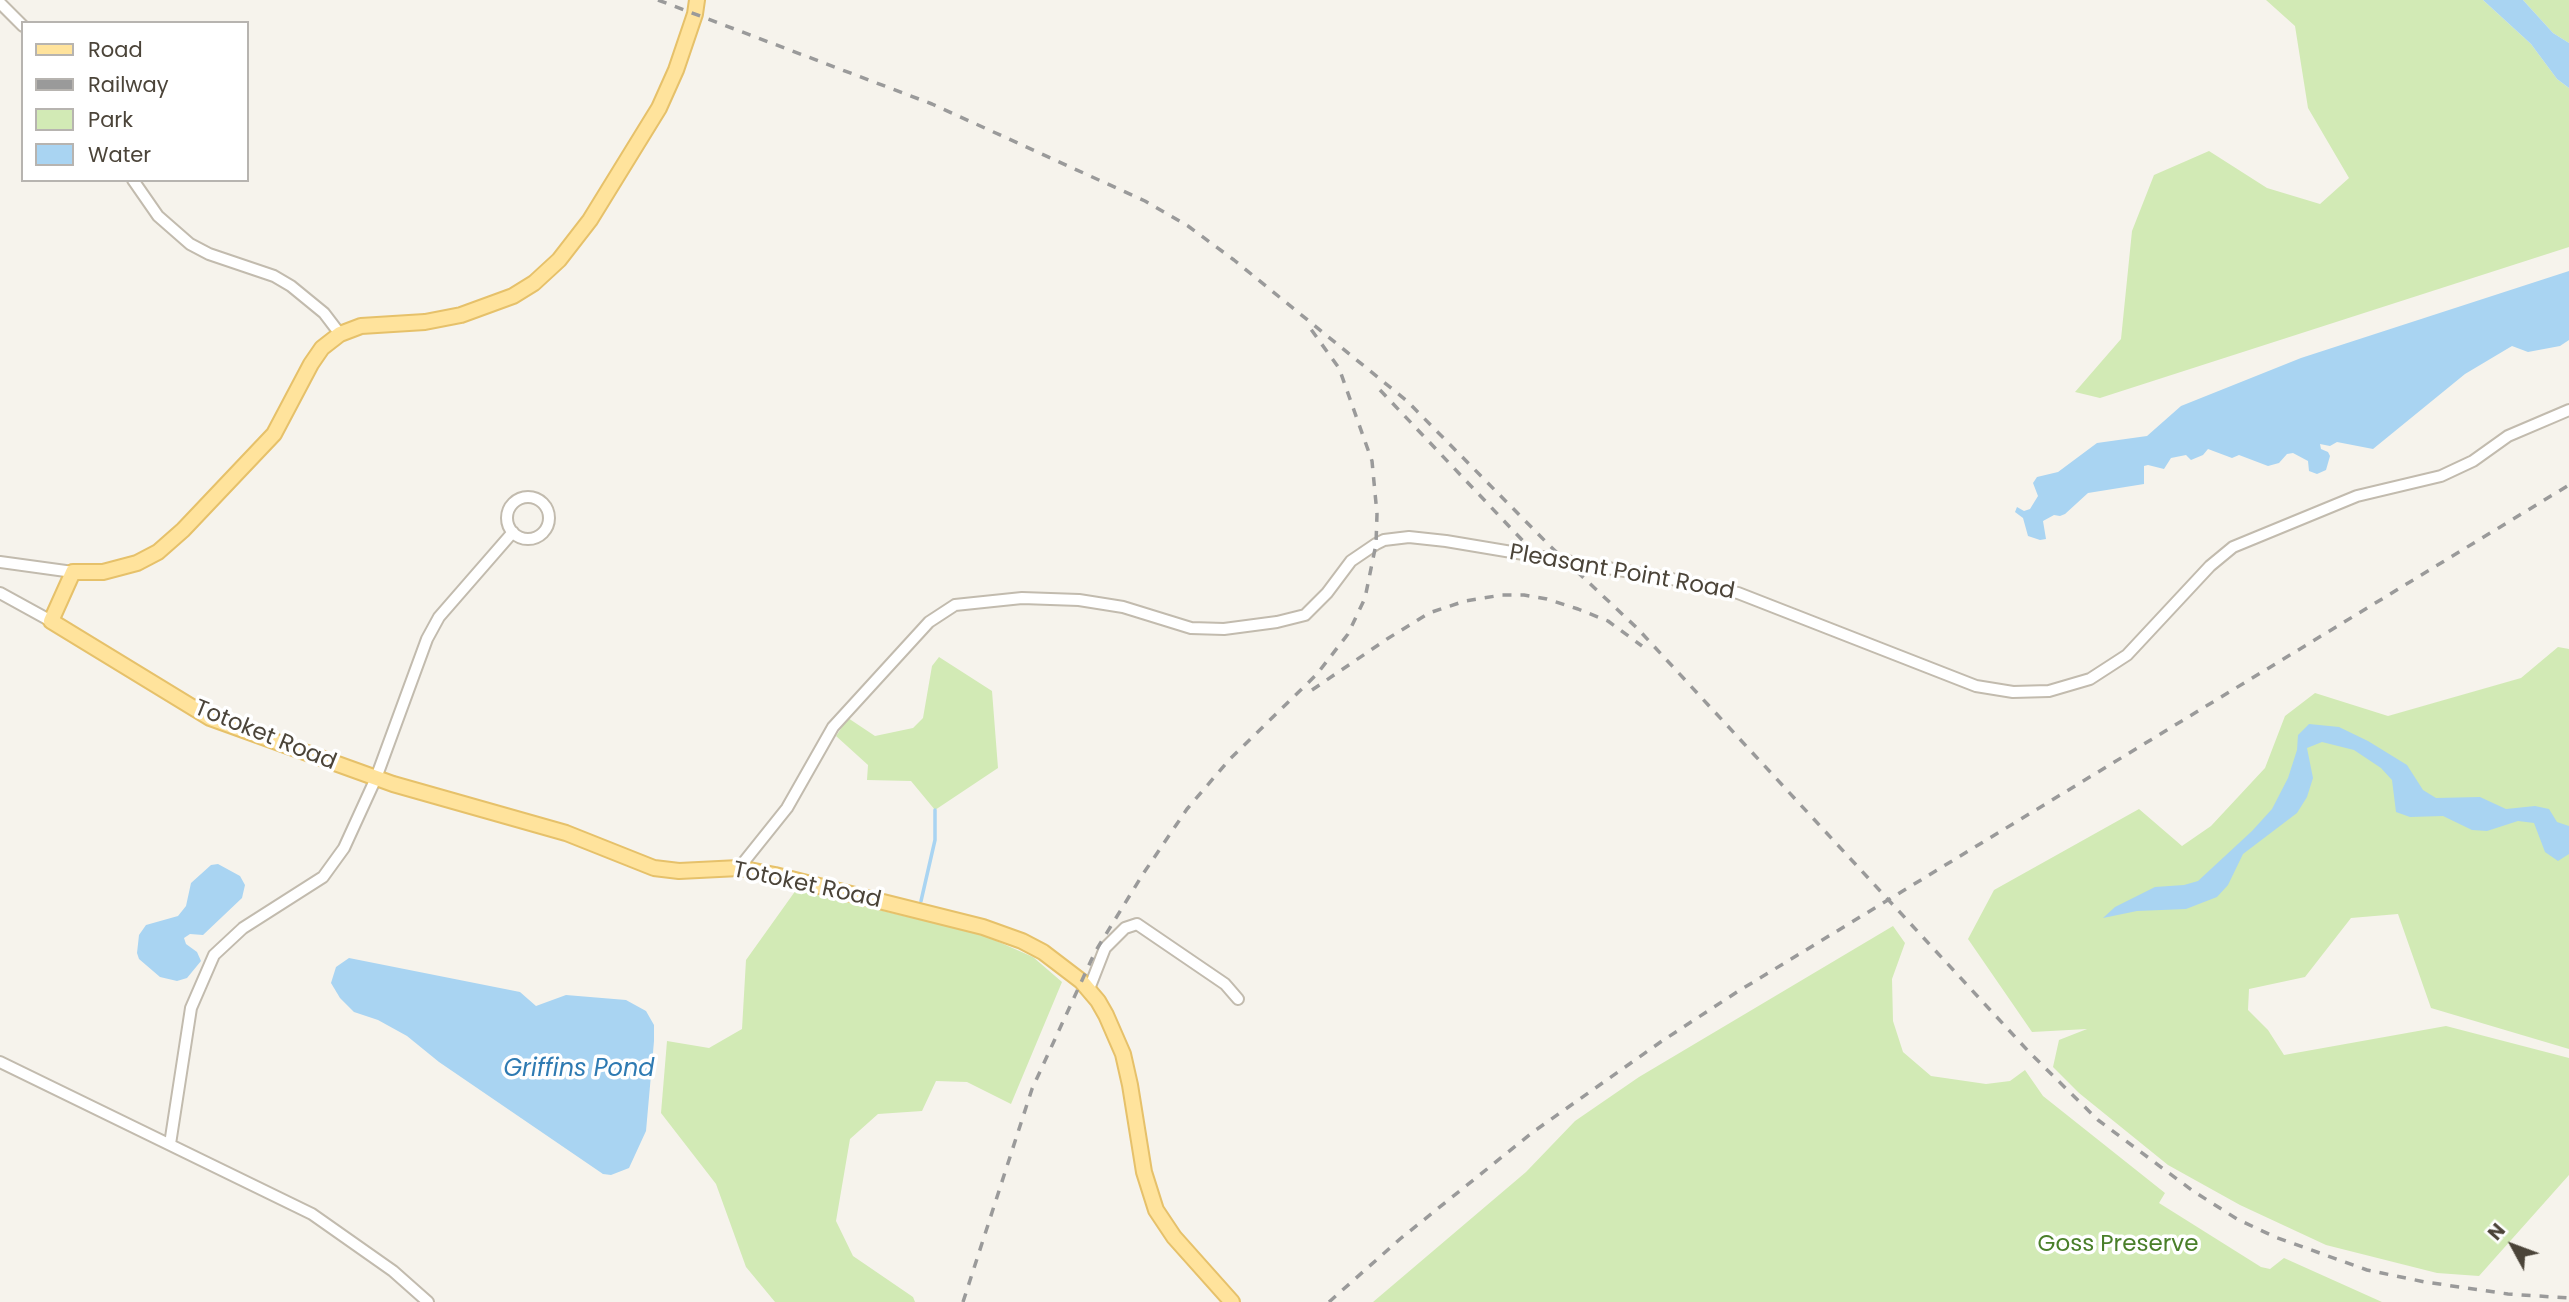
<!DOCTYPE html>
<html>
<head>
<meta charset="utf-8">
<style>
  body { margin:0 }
  #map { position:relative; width:2569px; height:1302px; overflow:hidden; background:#f6f3ec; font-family:Poppins,sans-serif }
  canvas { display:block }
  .legend { position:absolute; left:21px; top:21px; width:228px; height:161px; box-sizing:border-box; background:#fff; border:2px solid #b7b4b0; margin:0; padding:9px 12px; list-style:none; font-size:21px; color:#4b4439 }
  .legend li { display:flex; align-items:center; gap:14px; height:35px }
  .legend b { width:35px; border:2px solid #b7b4b0 }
  .north { position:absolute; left:2478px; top:1211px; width:70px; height:70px; -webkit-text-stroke:5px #fff; paint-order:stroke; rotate:311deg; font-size:19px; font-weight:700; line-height:28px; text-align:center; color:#4b4439 }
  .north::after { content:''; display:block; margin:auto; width:24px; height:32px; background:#4b4439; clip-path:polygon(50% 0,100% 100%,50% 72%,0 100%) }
</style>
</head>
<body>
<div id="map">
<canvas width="2569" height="1302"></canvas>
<ul class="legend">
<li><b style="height:9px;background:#ffe39c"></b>Road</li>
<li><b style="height:9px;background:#9a9a9a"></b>Railway</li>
<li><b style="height:19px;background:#d2eab5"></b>Park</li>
<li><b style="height:19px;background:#a9d4f2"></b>Water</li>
</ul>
<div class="north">N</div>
</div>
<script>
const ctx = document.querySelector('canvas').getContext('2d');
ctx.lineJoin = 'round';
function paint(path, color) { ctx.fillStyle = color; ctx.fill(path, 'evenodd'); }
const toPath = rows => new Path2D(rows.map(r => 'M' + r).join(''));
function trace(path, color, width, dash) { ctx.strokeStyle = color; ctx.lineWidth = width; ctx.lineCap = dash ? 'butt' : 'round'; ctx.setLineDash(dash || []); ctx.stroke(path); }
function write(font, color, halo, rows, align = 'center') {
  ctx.font = font + ' Poppins,sans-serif'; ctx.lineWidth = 7; ctx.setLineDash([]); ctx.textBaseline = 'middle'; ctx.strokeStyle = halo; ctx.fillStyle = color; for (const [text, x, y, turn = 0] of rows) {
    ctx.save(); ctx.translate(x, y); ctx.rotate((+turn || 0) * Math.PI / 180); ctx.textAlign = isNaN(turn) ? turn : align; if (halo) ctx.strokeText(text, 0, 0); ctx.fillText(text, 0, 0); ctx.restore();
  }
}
paint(toPath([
  [2266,0,2483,0,2531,44,2557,79,2569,88,2569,247,2100,398,2075,392,2121,339,2132,231,2154,175,2209,151,2267,188,2320,204,2349,178,2308,108,2295,26],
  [2523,0,2569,0,2569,43,2553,33],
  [2558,647,2569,649,2569,1049,2431,1008,2398,914,2351,918,2305,977,2249,989,2248,1010,2268,1030,2284,1055,2446,1026,2569,1058,2569,1175,2479,1276,2437,1273,2326,1245,2240,1205,2168,1165,2079,1093,2053,1067,2059,1040,2087,1029,2032,1032,1968,939,1994,890,2139,809,2182,846,2211,826,2265,768,2285,716,2315,693,2388,716,2521,678],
  [939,657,992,691,998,768,935,810,911,781,867,780,868,765,836,736,848,718,875,736,913,728,923,718,932,666],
  [796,890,983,935,1033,957,1062,982,1011,1104,967,1082,936,1081,922,1111,878,1114,850,1139,836,1221,853,1256,913,1297,915,1302,775,1302,746,1267,716,1184,661,1113,667,1041,709,1048,742,1029,746,960],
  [1893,926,1905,943,1892,979,1893,1021,1903,1052,1931,1076,1986,1084,2010,1081,2025,1070,2043,1096,2165,1193,2159,1203,2261,1267,2270,1269,2284,1258,2382,1302,1373,1302,1526,1172,1575,1121,1639,1077]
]), '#d2eab5');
paint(toPath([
  [2483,0,2523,0,2553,33,2569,43,2569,88,2557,79,2531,44],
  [2569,271,2569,340,2560,346,2528,352,2512,346,2465,374,2373,449,2337,442,2330,446,2320,444,2321,449,2328,452,2330,456,2326,470,2317,474,2309,471,2308,461,2293,453,2287,454,2279,463,2268,466,2239,455,2232,458,2208,449,2203,455,2191,460,2186,455,2171,458,2164,469,2148,465,2144,466,2144,484,2088,493,2065,514,2060,516,2054,515,2043,521,2046,539,2040,540,2028,536,2023,518,2015,512,2017,507,2024,511,2030,509,2038,496,2033,483,2037,477,2058,472,2097,443,2147,436,2181,406,2301,358],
  [2309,724,2339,727,2368,741,2407,765,2423,790,2436,798,2480,797,2506,809,2535,806,2549,809,2557,822,2569,826,2569,854,2558,861,2545,852,2534,823,2518,821,2487,831,2472,830,2443,816,2410,817,2396,812,2392,780,2381,768,2354,750,2322,742,2307,748,2313,778,2307,797,2297,813,2243,854,2228,885,2217,897,2186,909,2137,911,2103,918,2115,907,2155,887,2184,885,2198,881,2252,831,2272,809,2288,778,2297,750,2298,735],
  [218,864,240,876,245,885,242,898,203,935,190,934,184,938,186,944,197,952,201,961,187,978,177,981,160,977,139,959,137,953,139,935,146,925,178,916,186,906,191,883,211,865],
  [349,958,520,992,536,1006,566,995,626,1000,646,1011,654,1025,654,1041,646,1131,629,1168,611,1175,603,1174,439,1062,407,1036,378,1020,354,1012,340,998,331,983,336,967]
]), '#a9d4f2');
trace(toPath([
  [921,901,935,840,935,810]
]), '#a9d4f2', 3.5);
const minor = toPath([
  [0,3,23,26],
  [133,180,158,216,190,244,209,254,274,276,291,286,324,313,340,334],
  '507 518a21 21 0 1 1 42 0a21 21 0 1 1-42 0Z',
  [0,562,73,572],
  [0,593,51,621],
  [739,868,787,808,833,727,929,622,955,605,1022,598,1079,600,1123,607,1191,628,1224,629,1277,622,1305,615,1327,593,1351,561,1376,544,1384,540,1409,537,1446,541,1667,578,1738,593,1976,686,2013,692,2049,691,2090,679,2127,655,2210,566,2233,547,2357,496,2441,476,2473,461,2508,436,2569,410],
  [1089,989,1105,948,1125,928,1137,924,1225,984,1238,999],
  [0,1062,312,1214,393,1271,428,1302],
  [170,1144,191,1008,214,955,243,928,323,877,344,848,376,778,427,639,439,617,513,532]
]);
const major = toPath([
  [697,0,695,14,676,70,659,108,590,220,559,260,534,283,513,296,461,315,425,322,361,326,340,334,322,348,311,364,274,434,183,530,158,552,137,563,103,572,73,572,51,621,210,718,393,784,566,833,654,868,679,871,739,868,775,875,983,927,1022,941,1043,952,1081,981,1098,1001,1106,1015,1123,1054,1130,1085,1144,1172,1156,1210,1174,1237,1232,1302]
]);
trace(minor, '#c2bbae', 14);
trace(major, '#e6c16a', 18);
trace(minor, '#fff', 10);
trace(major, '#ffe39c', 14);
trace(toPath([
  [658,0,932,104,1145,201,1188,226,1234,260,1407,401,1550,546,1638,629,2030,1053,2098,1120,2193,1191,2237,1219,2275,1237,2367,1270,2425,1282,2508,1294,2569,1298],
  [1380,390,1524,542],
  [1312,690,1387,639,1429,613,1465,601,1502,595,1524,595,1547,599,1578,609,1608,621,1642,646],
  [963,1302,1032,1089,1095,952,1143,874,1187,809,1229,760,1317,674,1348,634,1365,598,1376,544,1377,514,1372,461,1339,368,1310,328],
  [1329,1302,1400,1239,1533,1132,1662,1041,1737,992,2569,485]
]), '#9a9a9a', 3.5, [9, 9]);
write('23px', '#4b4439', '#fff', [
  ["Pleasant Point Road",1622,573,10],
  ["Totoket Road",265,736,22],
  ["Totoket Road",807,886,12]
]);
write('23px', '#4a7f2a', '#fff', [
  ["Goss Preserve",2118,1245]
]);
write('italic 24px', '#2e7ab2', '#fff', [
  ["Griffins Pond",579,1070]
]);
</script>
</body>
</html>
